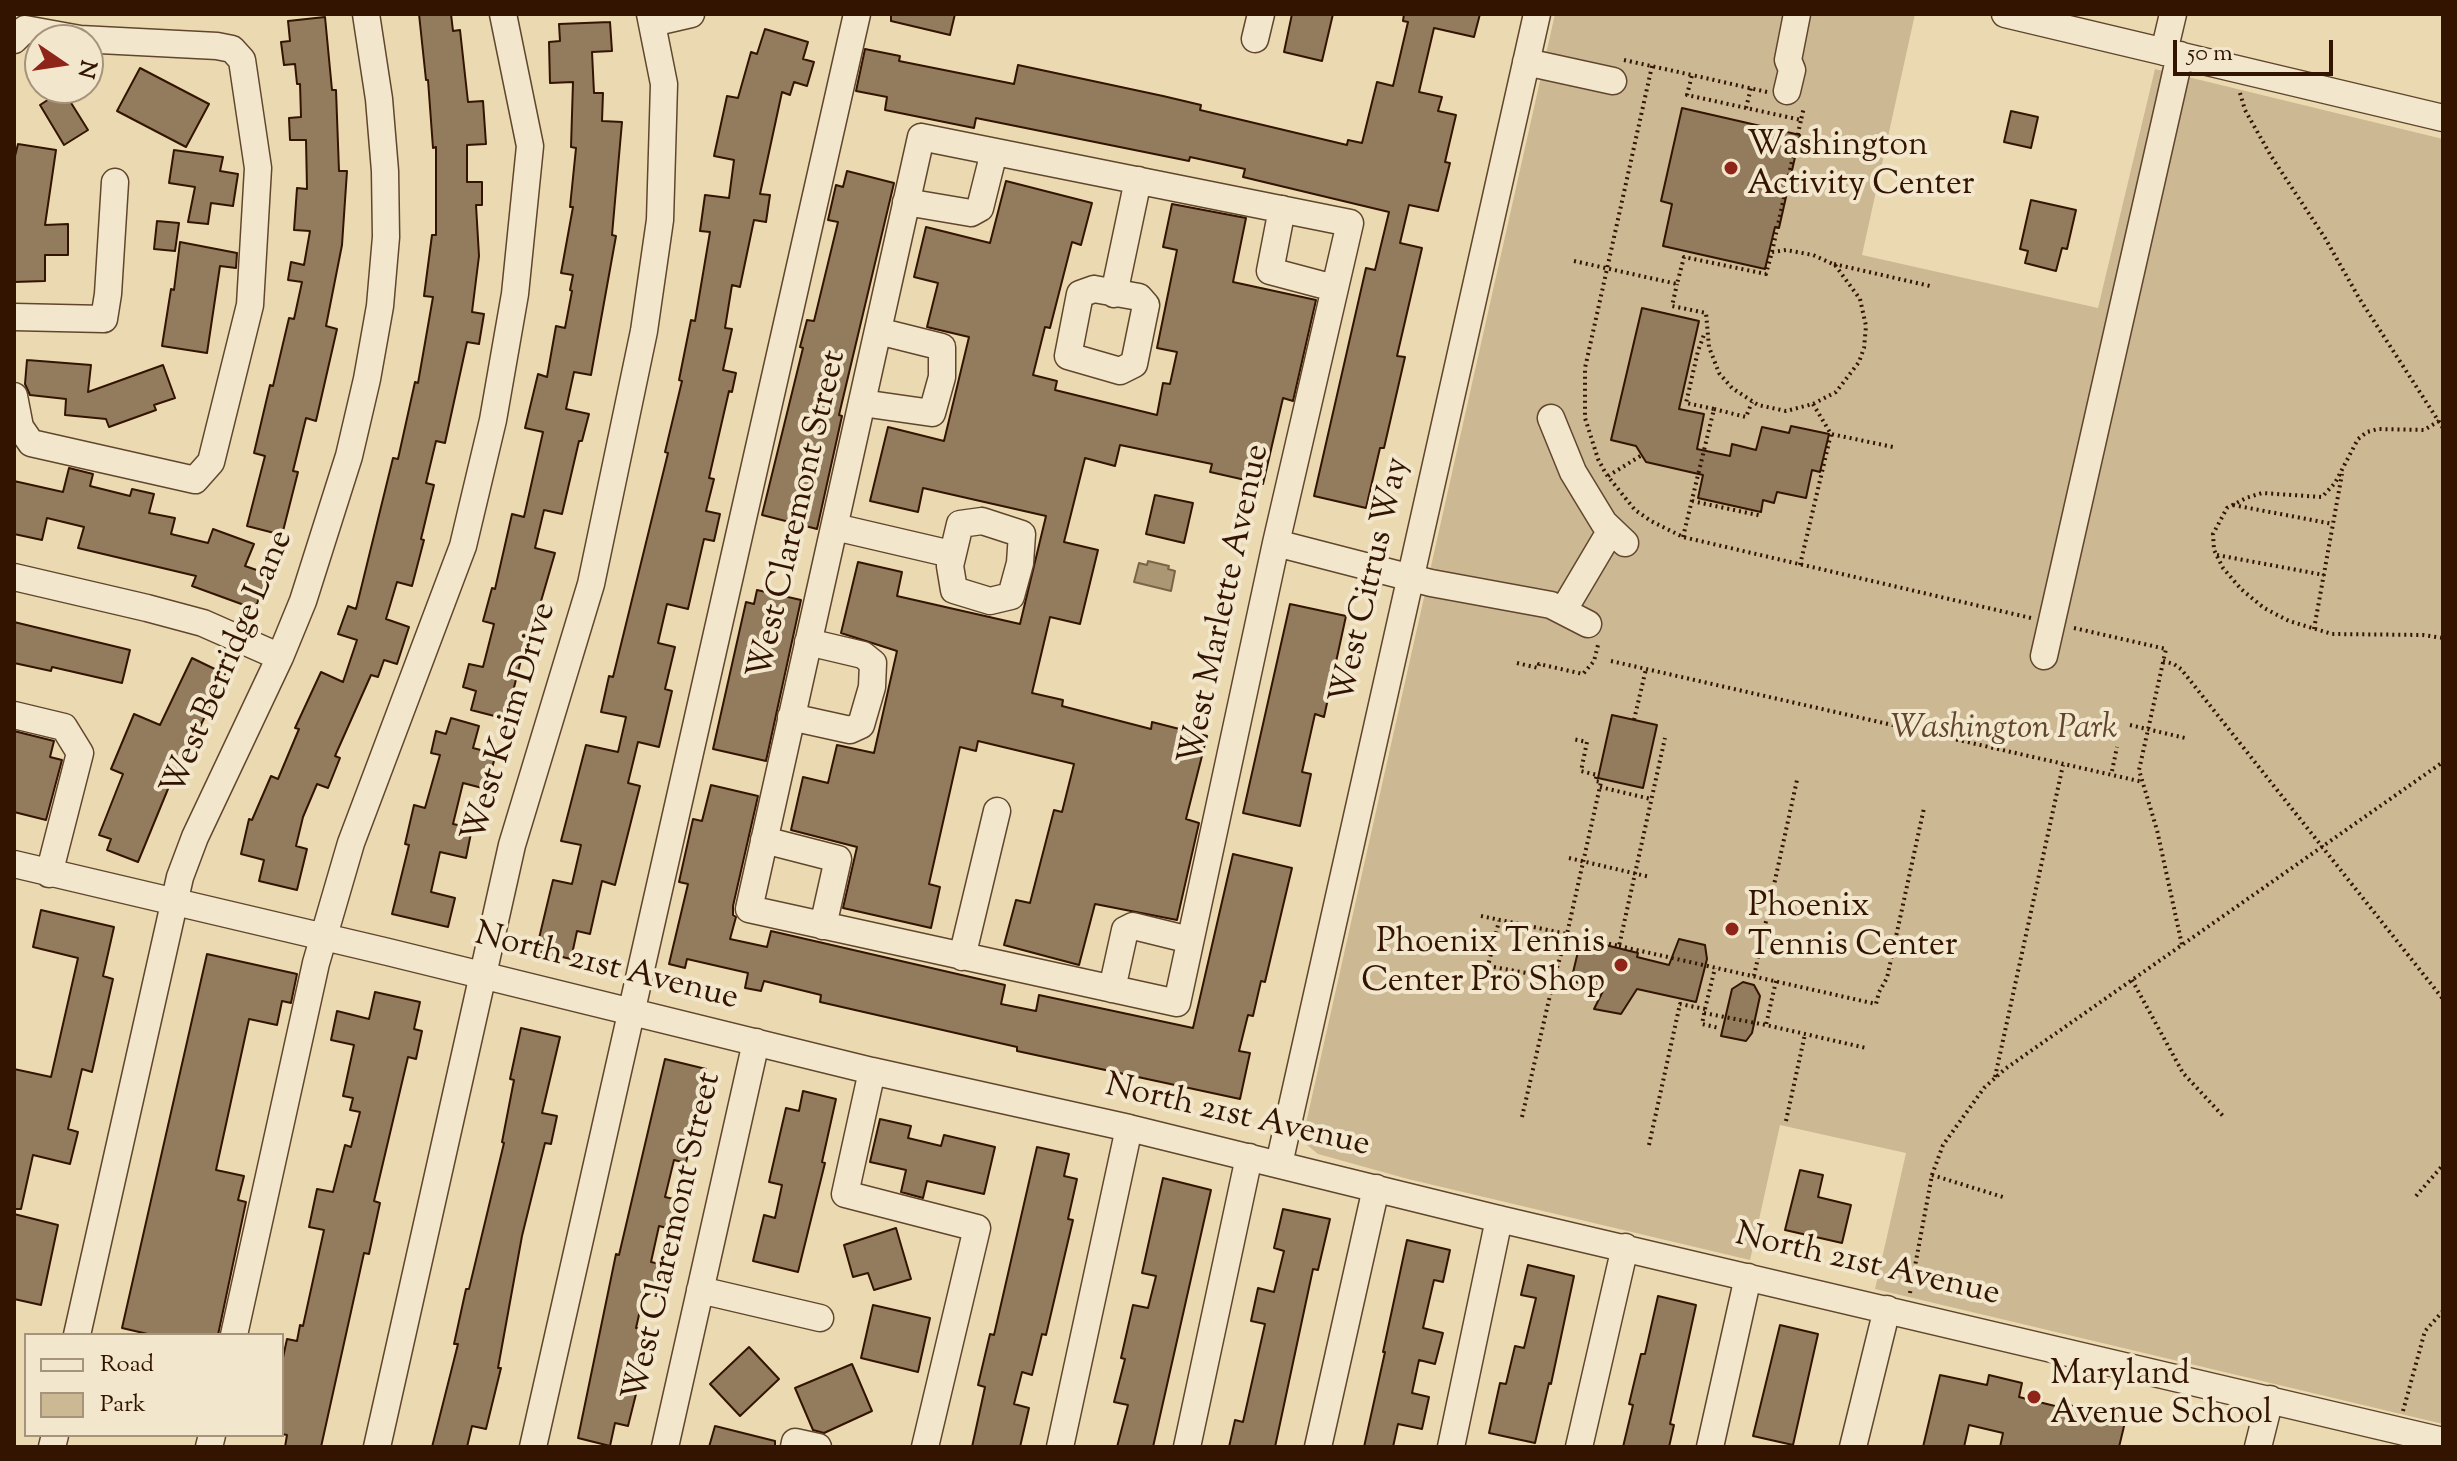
<!DOCTYPE html>
<html>
<head>
<meta charset="utf-8">
<style>
  body { margin:0 }
  #map { position:relative; width:2457px; height:1461px; overflow:hidden; background:#ebdab1; font-family:"Sorts Mill Goudy",serif }
  canvas { display:block }
  .frame { position:absolute; inset:0; border:16px solid #331401; pointer-events:none }
  .legend { position:absolute; left:24px; top:1333px; width:260px; height:104px; box-sizing:border-box; background:#f2e7cc; border:2px solid #a6937b; margin:0; padding:10px 14px; list-style:none; font-size:24px; color:#331401 }
  .legend li { display:flex; align-items:center; gap:16px; height:40px }
  .legend b { width:40px; border:2px solid #a6937b }
  .north { position:absolute; left:24px; top:24px; width:80px; height:80px; box-sizing:border-box; background:#f2e7cc; border:2px solid #a6937b; border-radius:50%; rotate:103deg; font-size:22px; font-weight:700; line-height:32px; text-align:center; color:#331401 }
  .north::after { content:''; display:block; margin:auto; width:28px; height:36px; background:#8f2418; clip-path:polygon(50% 0,100% 100%,50% 72%,0 100%) }
  .scale { position:absolute; left:2173px; top:40px; width:160px; height:36px; box-sizing:border-box; border:4px solid #331401; border-top:0; padding-left:10px; font-size:24px; line-height:28px; white-space:nowrap; color:#331401; -webkit-text-stroke:6px #f2e7cc; paint-order:stroke }
</style>
</head>
<body>
<div id="map">
<canvas width="2457" height="1461"></canvas>
<div class="frame"></div>
<ul class="legend">
<li><b style="height:10px;background:#f2e7cc"></b>Road</li>
<li><b style="height:22px;background:#ccb893"></b>Park</li>
</ul>
<div class="north">N</div>
<div class="scale">50 m</div>
</div>
<script>
const ctx = document.querySelector('canvas').getContext('2d');
ctx.lineJoin = 'round';
function paint(path, color) { ctx.fillStyle = color; ctx.fill(path, 'evenodd'); }
const toPath = rows => new Path2D(rows.map(r => 'M' + r).join(''));
function trace(path, color, width, dash) { ctx.strokeStyle = color; ctx.lineWidth = width; ctx.lineCap = dash ? 'butt' : 'round'; ctx.setLineDash(dash || []); ctx.stroke(path); }
function write(font, color, halo, rows, align = 'center') {
  ctx.font = font + ' "Sorts Mill Goudy",serif'; ctx.lineWidth = 8; ctx.setLineDash([]); ctx.textBaseline = 'middle'; ctx.strokeStyle = halo; ctx.fillStyle = color; for (const [text, x, y, turn = 0] of rows) {
    ctx.save(); ctx.translate(x, y); ctx.rotate((+turn || 0) * Math.PI / 180); ctx.textAlign = isNaN(turn) ? turn : align; if (halo) ctx.strokeText(text, 0, 0); ctx.fillText(text, 0, 0); ctx.restore();
  }
}
paint(toPath([
  [1555,14,1915,14,1862,255,2098,308,2155,69,2443,139,2443,1424,1875,1289,1906,1153,1780,1125,1750,1260,1408,1179,1318,1154,1307,1145,1304,1132]
]), '#ccb893');
const water = toPath([
  [1148,561,1169,566,1168,569,1175,571,1171,591,1134,582,1139,563,1147,565,1148,561]
]);
paint(water, '#ac9775');
trace(water, '#7c6347', 2);
const building = toPath([
  [419,14,451,14,453,31,460,30,468,102,483,101,486,144,467,145,467,182,482,182,482,205,476,205,479,256,472,312,484,314,479,344,467,342,445,443,436,441,426,483,434,485,421,539,424,540,412,586,397,582,386,619,409,627,397,664,384,660,378,677,371,675,335,756,340,758,328,788,317,784,303,817,296,846,307,849,297,890,259,881,264,860,241,854,249,819,252,820,271,776,278,779,299,729,295,728,321,672,343,682,357,640,338,634,348,606,356,609,393,458,398,459,415,382,418,383,433,297,424,296,432,235,436,235,436,147,433,148,428,80,426,80,419,14],
  [891,14,955,14,950,35,891,21,891,14],
  [1292,14,1333,14,1322,61,1284,52,1292,14],
  [1404,14,1480,14,1474,37,1434,28,1419,92,1442,97,1438,111,1456,115,1445,162,1450,163,1438,211,1409,205,1400,243,1422,248,1397,356,1405,357,1384,448,1380,448,1366,508,1314,496,1366,268,1375,270,1389,212,1243,177,1245,169,1190,157,1189,161,976,118,974,128,885,110,887,97,856,91,865,49,900,56,899,61,1014,84,1018,65,1163,96,1201,105,1200,110,1347,145,1348,140,1362,143,1377,82,1393,86,1408,22,1403,21,1404,14],
  [325,17,332,90,336,90,339,171,347,171,342,245,326,326,337,329,316,421,306,418,293,471,298,472,282,535,247,526,265,456,254,453,270,385,273,386,289,318,294,319,302,282,288,280,291,262,304,265,310,231,294,230,297,188,307,189,306,140,290,140,289,118,301,117,300,84,297,84,295,64,284,65,281,42,290,41,288,21,325,17],
  [610,22,612,51,592,52,594,93,603,93,602,121,622,122,612,235,616,236,591,375,574,372,566,409,589,414,582,441,579,441,562,514,544,510,535,548,555,553,526,653,523,652,506,719,471,710,476,691,463,687,469,664,483,667,494,624,483,621,492,588,495,589,512,514,524,517,543,432,525,428,538,374,547,377,556,326,565,328,572,291,570,290,573,275,561,273,573,207,570,207,576,148,571,147,573,82,550,83,549,42,560,41,559,24,610,22],
  [765,29,808,42,803,59,814,62,807,86,794,82,790,95,782,92,760,194,770,195,766,222,754,220,740,287,732,285,725,328,732,329,723,370,736,373,732,392,729,391,709,478,714,479,706,511,720,514,714,541,704,539,688,609,667,604,658,643,675,647,665,689,672,691,659,747,638,742,628,783,640,786,615,885,602,881,590,934,577,931,571,959,536,951,553,880,572,884,581,845,561,841,586,745,618,752,626,717,601,712,609,676,613,677,668,453,665,452,682,381,679,380,691,320,695,321,710,232,700,231,705,195,729,198,734,160,714,156,727,96,738,98,751,52,757,54,765,29],
  [140,68,209,104,186,147,117,111,140,68],
  [63,90,88,130,64,145,40,105,63,90],
  [1682,108,1800,135,1779,228,1775,227,1765,269,1663,246,1672,204,1661,201,1682,108],
  [2011,111,2038,117,2031,148,2004,142,2011,111],
  [18,144,56,150,45,225,68,224,68,255,45,255,45,281,14,282,14,160,18,144],
  [174,150,223,157,220,171,238,174,233,206,211,203,208,224,188,222,195,187,169,183,174,150],
  [847,171,894,183,839,415,842,416,817,529,762,515,803,348,800,347,807,320,814,321,838,222,828,220,836,185,843,187,847,171],
  [1006,181,1092,203,1081,245,1072,242,1050,328,1045,327,1033,375,1057,381,1055,390,1157,415,1163,383,1170,384,1177,352,1157,348,1177,250,1163,247,1172,204,1246,218,1233,282,1316,300,1293,401,1283,398,1263,484,1210,472,1212,464,1120,445,1115,466,1085,458,1064,542,1098,550,1080,624,1050,617,1032,693,1063,700,1062,706,1151,729,1152,722,1207,736,1186,819,1199,823,1177,920,1095,904,1079,965,1004,945,1016,900,1030,903,1054,810,1062,812,1074,764,978,741,976,751,960,747,929,884,940,887,931,928,843,908,857,847,791,830,803,777,828,783,837,745,874,753,897,651,841,633,858,562,902,572,897,596,1020,624,1046,516,923,488,918,512,870,501,888,427,944,441,969,337,927,327,938,283,914,277,926,227,990,243,1006,181],
  [2031,200,2076,210,2067,249,2062,248,2056,271,2025,263,2028,251,2020,249,2031,200],
  [157,221,179,223,175,251,154,249,157,221],
  [180,242,237,253,236,268,220,266,207,353,162,346,171,289,174,290,180,242],
  [1642,308,1699,321,1679,409,1704,414,1697,449,1730,456,1732,444,1756,450,1762,427,1789,433,1791,426,1829,434,1820,472,1812,470,1806,498,1777,492,1774,503,1763,500,1761,512,1698,498,1703,475,1646,462,1636,446,1611,440,1642,308],
  [27,360,91,365,88,392,163,365,175,398,154,405,156,410,109,427,106,419,65,415,66,399,30,395,25,384,27,360],
  [69,468,93,474,90,486,130,496,132,489,154,494,149,513,175,518,171,534,208,543,213,529,254,544,245,566,268,574,255,609,192,586,196,576,78,548,84,527,47,518,42,540,14,534,14,481,63,492,69,468],
  [1155,495,1193,503,1184,543,1146,534,1155,495],
  [757,590,801,600,766,761,713,749,746,602,754,604,757,590],
  [1290,604,1346,616,1324,717,1315,714,1302,772,1311,774,1300,826,1243,813,1290,604],
  [14,622,130,650,122,683,52,667,51,671,14,663,14,622],
  [192,658,225,674,198,731,193,728,138,862,107,850,111,839,99,835,123,774,111,769,134,714,160,725,192,658],
  [1612,715,1657,725,1643,788,1598,778,1612,715],
  [451,718,479,726,473,748,496,754,486,789,463,783,453,824,472,828,466,858,440,852,431,892,455,898,448,927,392,914,409,845,405,844,414,805,425,808,440,755,431,753,436,731,446,734,451,718],
  [14,731,54,741,50,757,62,760,46,820,14,812,14,731],
  [711,785,758,796,733,906,733,915,736,917,730,939,767,947,771,931,1005,985,1001,1004,1036,1011,1039,995,1193,1028,1233,854,1292,868,1265,982,1261,981,1253,1016,1248,1015,1239,1051,1250,1053,1240,1099,1017,1051,1017,1047,820,1002,821,995,764,981,761,991,745,988,748,973,687,959,685,968,669,964,688,884,679,882,693,819,702,821,711,785],
  [41,910,114,927,103,976,113,979,92,1072,82,1069,68,1129,78,1132,70,1164,33,1155,21,1209,14,1209,14,1069,51,1077,78,958,33,947,41,910],
  [1581,939,1638,953,1637,957,1669,965,1679,939,1705,945,1707,959,1696,1002,1637,989,1621,1014,1594,1009,1604,989,1571,981,1581,939],
  [207,954,297,974,291,1003,282,1001,277,1025,249,1019,216,1170,244,1176,238,1200,246,1202,218,1335,152,1335,122,1328,207,954],
  [1743,982,1754,985,1760,996,1752,1033,1746,1041,1721,1036,1732,989,1743,982],
  [375,992,420,1002,414,1029,422,1031,416,1059,408,1057,374,1201,380,1203,369,1254,364,1253,321,1447,285,1447,287,1435,282,1434,282,1362,287,1339,297,1341,300,1325,303,1326,324,1230,309,1227,317,1189,333,1192,345,1145,351,1147,360,1112,350,1110,353,1098,343,1096,354,1045,331,1040,337,1011,369,1019,375,992],
  [521,1028,560,1037,542,1113,557,1116,551,1144,545,1143,522,1236,498,1368,501,1368,486,1429,472,1426,467,1447,432,1447,458,1344,454,1344,466,1289,469,1289,504,1143,502,1142,514,1080,510,1079,521,1028],
  [665,1059,706,1069,686,1163,674,1160,665,1197,678,1200,671,1229,659,1226,651,1262,664,1265,657,1296,644,1293,636,1328,651,1331,639,1382,628,1426,615,1423,610,1446,578,1438,616,1254,619,1255,665,1059],
  [803,1091,836,1099,822,1162,825,1163,798,1272,753,1261,764,1215,775,1218,782,1185,769,1182,786,1108,799,1111,803,1091],
  [880,1119,911,1126,908,1138,941,1146,944,1135,995,1147,984,1194,927,1181,923,1198,901,1192,906,1170,870,1162,880,1119],
  [1037,1147,1069,1154,1064,1176,1077,1179,1068,1219,1073,1220,1046,1335,1042,1334,1032,1375,1022,1372,1014,1404,1029,1408,1020,1447,972,1447,985,1387,978,1385,990,1334,994,1335,1037,1147],
  [1800,1170,1823,1175,1818,1197,1851,1205,1842,1243,1785,1230,1800,1170],
  [1163,1178,1211,1190,1153,1447,1117,1447,1128,1405,1114,1402,1125,1359,1121,1358,1133,1305,1148,1308,1156,1276,1142,1273,1163,1178],
  [1283,1209,1330,1219,1318,1270,1313,1269,1275,1447,1229,1447,1235,1420,1243,1422,1265,1324,1251,1321,1258,1288,1274,1292,1284,1251,1274,1248,1283,1209],
  [14,1214,58,1225,41,1305,14,1299,14,1214],
  [896,1228,911,1279,874,1290,868,1273,853,1277,844,1245,896,1228],
  [1407,1240,1450,1250,1443,1282,1434,1280,1423,1328,1443,1333,1435,1364,1419,1360,1412,1393,1429,1397,1422,1429,1398,1424,1393,1447,1364,1447,1385,1352,1383,1352,1407,1240],
  [1528,1265,1574,1276,1551,1384,1549,1383,1535,1443,1489,1433,1500,1383,1506,1384,1515,1346,1524,1348,1536,1298,1521,1295,1528,1265],
  [1658,1296,1696,1305,1670,1424,1674,1425,1669,1447,1623,1447,1633,1405,1629,1404,1641,1354,1645,1354,1658,1296],
  [873,1305,930,1318,918,1372,861,1358,873,1305],
  [1780,1325,1818,1334,1793,1445,1753,1436,1780,1325],
  [749,1347,779,1379,740,1416,710,1384,749,1347],
  [852,1364,872,1411,824,1433,813,1430,795,1388,852,1364],
  [1940,1375,1987,1385,1989,1375,2022,1383,2019,1397,2059,1407,2060,1403,2126,1418,2119,1447,2000,1447,2003,1433,1969,1425,1964,1447,1923,1447,1940,1375],
  [715,1426,775,1441,775,1447,709,1447,715,1426]
]);
paint(building, '#937b5d');
trace(building, '#331401', 2);
const minor = toPath([
  [2005,14,2443,118],
  [652,23,691,14],
  [1255,39,1261,14],
  [14,40,25,29,80,39,217,46,232,49,242,60,258,168,250,305,211,462,195,480,31,443,20,427,14,396],
  [2164,52,2173,14],
  [1526,62,1613,81],
  [1787,91,1792,70,1788,60,1797,14],
  [921,137,1350,223,1276,543,1177,1003,749,909,921,137],
  [906,202,971,213,980,208,994,152],
  [1282,209,1270,271,1334,288],
  [1094,289,1139,297,1146,305,1134,364,1120,371,1068,356,1080,294,1094,289],
  [1114,294,1138,180],
  [14,317,104,319,108,294,115,182],
  [862,403,932,413,942,377,942,347,878,331],
  [1551,418,1573,472,1604,523,1625,543],
  [982,521,1022,534,1020,563,1011,596,990,601,954,590,950,566,960,524,982,521],
  [835,527,951,554],
  [1276,543,1431,583,1551,605,1588,624],
  [14,577,147,608,203,623,280,657],
  [1563,611,1611,530],
  [2044,656,2180,55],
  [14,715,64,727,80,753,49,874],
  [791,717,850,730,861,725,872,687,873,663,863,655,808,642],
  [764,840,838,859,823,926],
  [14,864,388,952,872,1071,1129,1128,1499,1219,2443,1441],
  [962,957,997,811],
  [1112,989,1125,930,1133,926,1190,940],
  [872,1071,845,1194,977,1228,925,1447],
  [1279,1164,1537,14],
  [700,1290,820,1318],
  [77,1335,180,877,195,837,280,657,303,601,349,456,367,379,380,306,386,237,385,171,379,99,366,14],
  [234,1335,316,963,351,843,463,546,493,420,515,294,530,146,503,14],
  [52,1447,55,1435],
  [209,1447,212,1435],
  [377,1447,512,845,591,584,644,331,660,220,663,119,664,84,650,14],
  [533,1447,857,14],
  [665,1447,756,1042],
  [794,1447,795,1442,818,1447],
  [1060,1447,1129,1128],
  [1187,1447,1249,1157],
  [1318,1447,1376,1188],
  [1451,1447,1499,1219],
  [1579,1447,1625,1247],
  [1710,1447,1748,1277],
  [1853,1447,1887,1309],
  [2258,1447,2270,1399]
]);
trace(minor, '#61462d', 29);
trace(toPath([
  [1624,60,1692,75],
  [1652,66,1585,368,1585,418,1598,459,1606,474,1635,510,1651,521,1683,537,2031,618],
  [1767,92,1692,75,1687,95,1801,120,1804,107],
  [2240,93,2245,110,2271,156,2325,238,2359,298,2443,428],
  [1746,108,1751,88],
  [1772,252,1801,120],
  [1574,261,1677,284,1684,257,1766,274,1772,252,1786,250,1813,255,1835,265,1860,299,1866,326,1864,348,1859,362,1836,392,1813,404,1786,411,1758,405,1732,388,1719,373,1709,347,1706,313,1672,306,1677,284],
  [1834,264,1930,286],
  [1813,404,1831,434,1893,447],
  [1714,409,1746,417,1752,402],
  [2439,421,2424,430,2378,429,2367,432,2358,439,2335,483,2322,497,2262,493,2246,498,2227,508,2213,534,2214,550,2223,568,2241,589,2264,608,2289,621,2332,634,2423,635,2443,638],
  [1608,476,1642,455],
  [1692,501,1762,516],
  [2233,505,2333,524],
  [1683,537,1714,409,1686,403,1698,351,1705,332],
  [2217,555,2324,575],
  [1800,565,1831,434],
  [2074,628,2166,649,2139,770,2157,830,2182,945],
  [2314,629,2342,474],
  [1611,661,2143,782],
  [2163,661,2174,664,2181,669,2443,999],
  [1517,663,1538,668,1539,664,1583,674,1594,661,1598,645],
  [1634,720,1646,669],
  [2130,725,2185,738],
  [2112,771,2117,747],
  [1600,787,1651,799],
  [1569,858,1650,877],
  [1481,916,1567,934,1601,782,1595,781,1597,775,1581,771,1587,742,1573,739],
  [1619,946,1876,1004,1879,992,1887,978,1924,808],
  [1474,963,1488,966,1499,921],
  [1488,966,1554,978,1567,934,1619,946,1665,738],
  [1754,976,1797,780],
  [2132,980,2183,1073,2223,1116],
  [1776,981,1766,1025,1866,1048],
  [1705,1009,1715,968],
  [1704,1013,1766,1025],
  [1995,1077,2063,765],
  [1522,1117,1554,978],
  [1786,1121,1805,1034],
  [1649,1145,1680,1004,1705,1009,1702,1024,1719,1028],
  [1932,1175,2006,1198],
  [2416,1196,2443,1165],
  [1910,1293,1932,1175,1943,1145,1984,1088,2005,1069,2443,762],
  [2403,1411,2425,1331,2443,1311]
]), '#331401', 4, [2, 4]);
trace(minor, '#f2e7cc', 26);
for (const [x, y, r, color] of [
  [1731,168,8,"#8f2418"],
  [1732,929,8,"#8f2418"],
  [1621,965,8,"#8f2418"],
  [2034,1397,8,"#8f2418"]
]) { const dot = new Path2D(); dot.arc(x, y, r, 0, 2 * Math.PI); ctx.fillStyle = color; ctx.fill(dot); trace(dot, '#f2e7cc', 3); }
write('34px', '#331401', '#f2e7cc', [
  ["Washington",1747,148],
  ["Activity Center",1747,187],
  ["Phoenix",1748,909],
  ["Tennis Center",1748,948],
  ["Phoenix Tennis",1605,945,"right"],
  ["Center Pro Shop",1605,984,"right"],
  ["Maryland",2050,1377],
  ["Avenue School",2050,1416]
], 'left');
write('34px', '#331401', '#f2e7cc', [
  ["West Claremont Street",800,515,-77],
  ["West Citrus Way",1373,581,-77],
  ["West Marlette Avenue",1227,605,-78],
  ["West Berridge Lane",230,664,-67],
  ["West Keim Drive",512,723,-73],
  ["North 21st Avenue",606,969,14],
  ["North 21st Avenue",1237,1118,13],
  ["West Claremont Street",675,1237,-77],
  ["North 21st Avenue",1867,1267,13]
]);
write('italic 34px', '#61452d', '#f2e7cc', [
  ["Washington Park",2004,731]
]);
</script>
</body>
</html>
